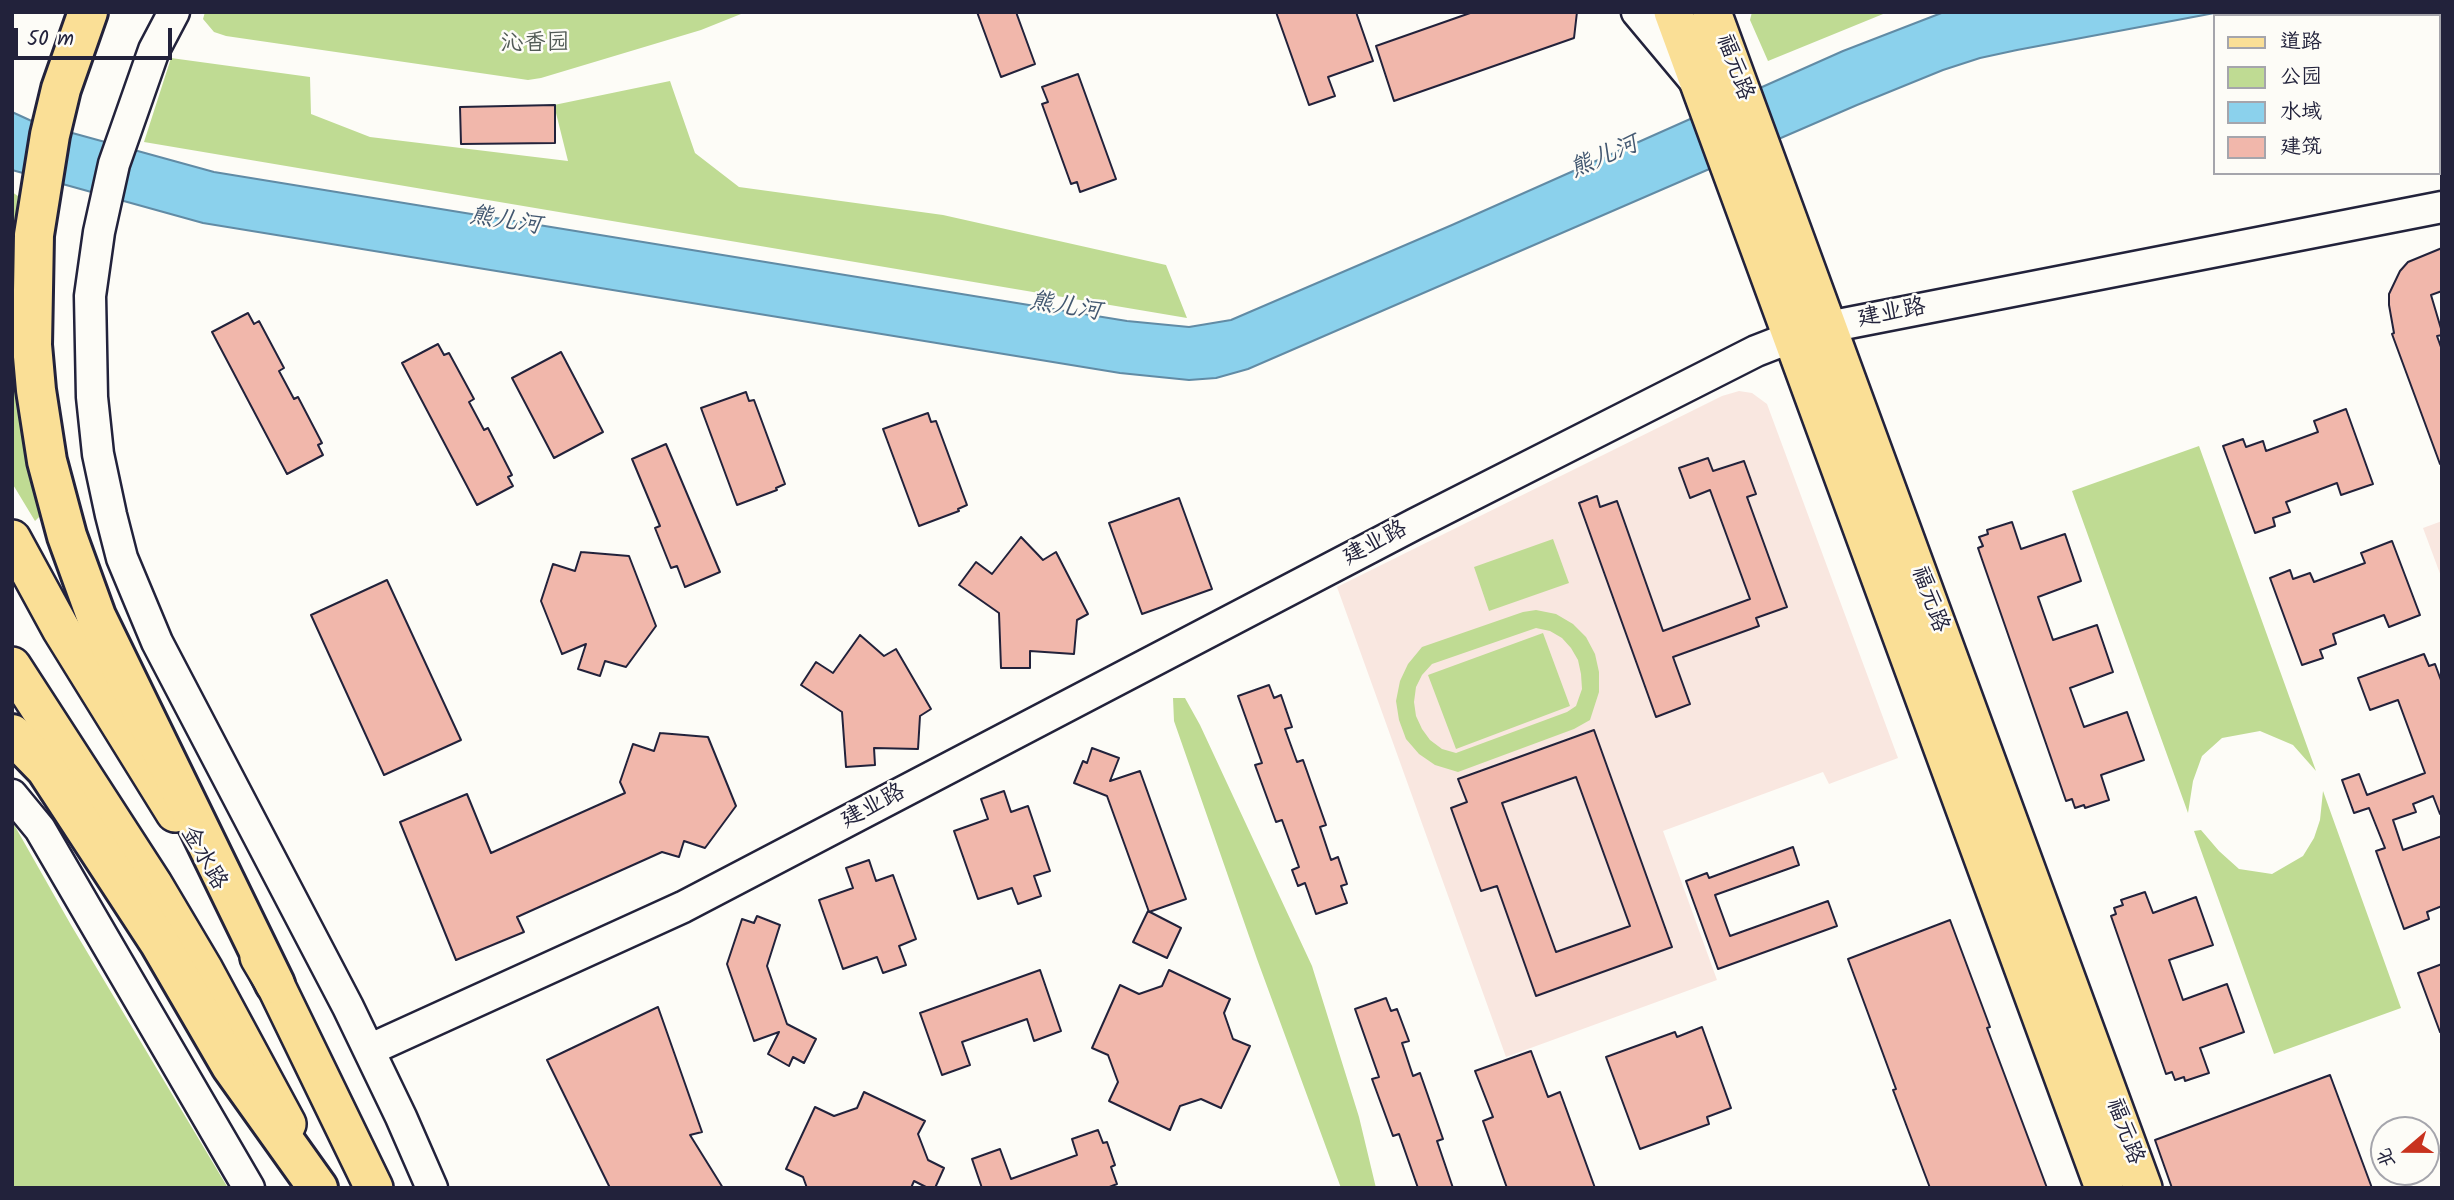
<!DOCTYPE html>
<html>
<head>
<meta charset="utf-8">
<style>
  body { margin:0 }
  #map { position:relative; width:2454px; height:1200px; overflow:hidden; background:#fdfcf7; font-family:Kalam,"LXGW WenKai TC",sans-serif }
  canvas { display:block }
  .frame { position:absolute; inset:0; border:14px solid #22223b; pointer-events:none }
  .legend { position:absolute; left:2213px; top:14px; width:228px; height:161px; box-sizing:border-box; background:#fdfcf7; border:2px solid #a5a5ac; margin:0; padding:9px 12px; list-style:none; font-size:21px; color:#22223b }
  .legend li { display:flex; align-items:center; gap:14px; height:35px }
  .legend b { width:35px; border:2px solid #a5a5ac }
  .north { position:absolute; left:2370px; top:1116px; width:70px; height:70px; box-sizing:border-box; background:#fdfcf7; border:2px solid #a5a5ac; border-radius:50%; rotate:250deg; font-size:19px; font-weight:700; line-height:28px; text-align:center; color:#22223b }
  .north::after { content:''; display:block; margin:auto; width:24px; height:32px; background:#c8321e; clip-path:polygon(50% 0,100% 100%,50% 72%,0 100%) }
  .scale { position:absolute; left:14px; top:28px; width:158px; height:32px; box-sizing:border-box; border:4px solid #22223b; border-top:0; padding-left:9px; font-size:21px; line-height:24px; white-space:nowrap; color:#22223b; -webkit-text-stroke:5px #fdfcf7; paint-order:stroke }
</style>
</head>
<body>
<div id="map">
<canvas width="2454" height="1200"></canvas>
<div class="frame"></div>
<ul class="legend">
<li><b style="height:9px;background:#fadf96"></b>道路</li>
<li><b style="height:19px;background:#bfdb93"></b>公园</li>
<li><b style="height:19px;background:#8bd1ec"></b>水域</li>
<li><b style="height:19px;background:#f1b7ab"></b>建筑</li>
</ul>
<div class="north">北</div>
<div class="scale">50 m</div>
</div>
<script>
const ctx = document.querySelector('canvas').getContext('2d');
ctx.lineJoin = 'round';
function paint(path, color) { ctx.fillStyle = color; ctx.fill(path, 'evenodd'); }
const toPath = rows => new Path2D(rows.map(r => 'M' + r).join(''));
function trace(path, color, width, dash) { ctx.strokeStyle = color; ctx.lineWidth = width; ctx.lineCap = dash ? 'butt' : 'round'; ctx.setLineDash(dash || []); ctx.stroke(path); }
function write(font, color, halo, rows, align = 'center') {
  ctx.font = font + ' Kalam,"LXGW WenKai TC",sans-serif'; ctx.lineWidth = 5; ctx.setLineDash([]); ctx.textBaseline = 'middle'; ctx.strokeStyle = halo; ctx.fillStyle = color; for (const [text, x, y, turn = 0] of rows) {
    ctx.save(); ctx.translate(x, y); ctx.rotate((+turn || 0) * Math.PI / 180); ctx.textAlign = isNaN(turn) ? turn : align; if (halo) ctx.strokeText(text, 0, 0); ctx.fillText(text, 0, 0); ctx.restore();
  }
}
paint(toPath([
  [1739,391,1752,393,1767,404,1898,758,1829,784,1823,772,1663,831,1717,980,1506,1057,1337,587,1722,396],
  [2442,521,2442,579,2423,528]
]), '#f9e7e0');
paint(toPath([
  [205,12,746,12,701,30,541,78,528,80,226,36,214,32,203,19],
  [1752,12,1888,12,1768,61,1750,20],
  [171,58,310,77,311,114,370,137,568,161,554,105,670,81,695,153,739,187,943,215,1166,265,1187,318,144,142],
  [12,192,18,196,13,282,15,348,42,514,35,521,12,483],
  [2199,446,2316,771,2293,745,2260,731,2222,738,2202,756,2193,781,2188,813,2072,491],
  [1553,539,1569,583,1489,611,1474,567],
  [1536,610,1556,614,1573,624,1586,637,1595,654,1599,672,1599,692,1590,720,1574,729,1458,772,1435,765,1419,754,1406,739,1399,720,1396,701,1400,681,1408,664,1422,647,1523,612],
  [1536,628,1550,631,1562,638,1571,648,1578,660,1581,674,1582,689,1576,706,1567,712,1456,753,1442,749,1430,740,1422,729,1416,716,1414,702,1416,687,1422,675,1432,664],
  [1543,633,1570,706,1456,749,1428,675],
  [1173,698,1185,698,1200,725,1312,966,1359,1117,1376,1188,1341,1188,1257,959,1174,721],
  [2323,791,2401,1008,2274,1054,2194,831,2201,830,2219,851,2239,869,2272,874,2303,856,2314,838,2320,820],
  [12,821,71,925,228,1188,12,1188]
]), '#bfdb93');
const water = toPath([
  [1944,12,2220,12,2017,50,1980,58,1943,70,1857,105,1248,369,1216,378,1189,380,1120,373,203,223,12,170,12,112,36,123,214,172,1127,321,1189,327,1231,320,1452,225,1843,51,1944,12]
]);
paint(water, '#8bd1ec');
trace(water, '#618ba5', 2);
const building = toPath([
  [977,12,1016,12,1035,64,1001,77,977,12],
  [1276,12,1356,12,1373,61,1328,77,1335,96,1309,105,1276,12],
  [1473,12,1577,12,1574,38,1394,101,1376,46,1473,12],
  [1078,74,1116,179,1080,192,1077,182,1071,184,1042,104,1048,102,1042,87,1078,74],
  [555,105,555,143,461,144,460,107,555,105],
  [2442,248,2442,291,2431,295,2442,332,2442,335,2437,336,2442,350,2442,464,2440,464,2392,334,2394,333,2389,305,2389,294,2400,271,2408,262,2442,248],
  [248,313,254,324,259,321,284,368,279,371,294,399,298,397,322,443,318,445,323,455,287,474,212,332,248,313],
  [438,344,444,355,449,353,474,399,469,402,484,430,488,428,512,475,508,477,513,486,477,505,402,363,438,344],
  [561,352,603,432,554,458,512,378,561,352],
  [746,392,749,401,754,400,785,484,776,488,777,490,737,505,701,408,746,392],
  [2346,409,2373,484,2341,495,2337,483,2286,502,2290,512,2273,518,2275,526,2255,533,2223,446,2243,439,2246,447,2263,441,2266,451,2318,432,2314,421,2346,409],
  [928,413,931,422,936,421,967,505,958,509,959,511,919,526,883,429,928,413],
  [666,444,720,572,685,587,677,566,671,568,655,528,660,526,632,459,666,444],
  [1708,458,1713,471,1744,461,1756,494,1747,497,1787,607,1756,618,1759,626,1673,657,1690,704,1656,717,1579,503,1597,496,1600,507,1617,501,1663,631,1750,599,1710,490,1690,498,1679,468,1708,458],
  [1179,498,1212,589,1142,614,1109,523,1179,498],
  [2012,522,2021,549,2065,534,2081,581,2038,597,2053,640,2097,625,2113,672,2070,688,2084,727,2127,712,2144,760,2101,775,2109,800,2085,808,2084,805,2075,808,2072,799,2066,801,1978,548,1983,546,1979,537,1988,534,1987,530,2012,522],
  [1021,537,1043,560,1056,552,1088,614,1077,620,1074,654,1030,651,1030,668,1001,668,999,613,959,585,976,562,992,574,1021,537],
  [2392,541,2420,615,2389,627,2384,615,2333,634,2336,644,2320,650,2323,658,2302,665,2270,578,2290,570,2293,579,2310,573,2314,582,2365,563,2361,553,2392,541],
  [581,552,629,556,656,626,626,667,605,661,600,676,578,669,586,644,562,654,541,601,553,564,575,571,581,552],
  [387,580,461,740,384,775,311,615,387,580],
  [860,635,884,656,896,649,931,709,920,716,918,749,874,748,875,765,846,767,842,712,801,685,816,662,833,673,860,635],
  [2424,654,2429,666,2435,664,2442,683,2442,814,2440,814,2433,796,2413,804,2416,812,2393,820,2403,850,2442,836,2442,906,2427,912,2429,919,2404,929,2376,851,2385,848,2369,808,2354,813,2342,780,2359,774,2367,795,2425,773,2398,700,2370,710,2358,678,2424,654],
  [1269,685,1274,698,1281,695,1292,727,1285,729,1297,762,1303,760,1326,825,1320,827,1331,860,1338,857,1347,884,1341,886,1347,903,1316,914,1305,883,1298,886,1292,870,1299,867,1282,820,1276,822,1255,765,1262,763,1238,696,1269,685],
  [1594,730,1672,947,1536,996,1497,886,1481,891,1451,808,1467,802,1458,779,1594,730],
  [1576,777,1630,926,1556,952,1502,803,1576,777],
  [660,733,708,737,736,806,705,848,684,841,679,857,662,852,517,917,524,932,456,960,400,822,467,794,491,853,625,793,620,782,633,744,654,751,660,733],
  [1092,748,1119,758,1110,781,1140,771,1186,899,1149,912,1107,796,1074,783,1083,761,1087,763,1092,748],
  [1004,791,1011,812,1028,806,1050,871,1034,876,1041,896,1018,904,1012,888,978,899,954,831,988,819,981,799,1004,791],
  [1793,847,1799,865,1715,895,1730,936,1828,901,1837,926,1718,969,1686,881,1707,873,1709,878,1793,847],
  [869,860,876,881,893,875,916,939,899,946,906,965,883,973,877,957,843,969,819,900,853,888,846,868,869,860],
  [2145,892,2153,913,2196,897,2213,945,2169,960,2183,1000,2227,984,2244,1032,2200,1048,2209,1073,2185,1081,2184,1077,2175,1080,2172,1072,2166,1074,2111,916,2116,914,2114,908,2123,905,2121,900,2145,892],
  [1148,911,1181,928,1167,958,1133,942,1148,911],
  [757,916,780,925,767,966,787,1024,816,1039,804,1063,793,1057,789,1066,768,1054,779,1032,754,1041,727,964,742,919,754,923,757,916],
  [1950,920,1990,1027,1987,1028,2047,1188,1930,1188,1893,1090,1896,1089,1848,959,1950,920],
  [2442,964,2442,1031,2440,1032,2418,973,2442,964],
  [1040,970,1061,1031,1034,1041,1027,1019,962,1042,970,1065,942,1075,920,1013,1040,970],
  [1169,970,1230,999,1224,1013,1233,1039,1250,1046,1221,1108,1201,1099,1180,1106,1170,1130,1109,1101,1118,1082,1108,1055,1092,1048,1120,985,1139,994,1162,986,1169,970],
  [1386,998,1391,1011,1397,1009,1409,1041,1402,1043,1413,1076,1420,1073,1427,1093,1443,1139,1437,1141,1453,1188,1418,1188,1399,1134,1393,1136,1372,1079,1379,1077,1355,1009,1386,998],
  [658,1007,702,1132,690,1135,723,1188,610,1188,547,1060,658,1007],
  [1702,1027,1731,1108,1707,1117,1709,1124,1640,1149,1606,1057,1675,1032,1677,1037,1702,1027],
  [1531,1051,1548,1097,1560,1092,1595,1188,1507,1188,1483,1121,1493,1117,1475,1071,1531,1051],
  [2330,1075,2372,1188,2172,1188,2155,1140,2330,1075],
  [864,1092,925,1121,918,1134,928,1160,944,1168,935,1188,928,1188,914,1181,911,1188,807,1188,803,1177,786,1169,815,1107,834,1116,857,1108,864,1092],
  [1098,1130,1103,1143,1107,1142,1115,1165,1111,1167,1117,1184,1107,1188,982,1188,972,1159,1000,1149,1011,1179,1077,1155,1072,1139,1098,1130]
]);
paint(building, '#f1b7ab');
trace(building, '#22223b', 2);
const minor = toPath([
  [174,12,154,50,114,164,99,232,90,296,92,397,98,454,111,515,122,558,157,642,348,1007,401,1117,432,1188],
  [1637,12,1693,79],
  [12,795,40,829,249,1188],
  [369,1050,683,907,1415,524,1756,351,1792,337,1828,327,2442,207]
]);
const major = toPath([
  [1673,12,2104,1188],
  [1712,12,2143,1188],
  [12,539,61,629,175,813],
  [12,666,153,884,204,970,287,1124],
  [259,957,275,984,374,1188]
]);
const highway = toPath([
  [88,12,61,89,50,135,34,235,32,345,36,390,47,461,67,536,96,616,275,984],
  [12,734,46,769,159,942,231,1066,318,1188]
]);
trace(minor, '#22223b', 35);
trace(major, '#22223b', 42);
trace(highway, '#22223b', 44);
trace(minor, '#fdfcf7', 30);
trace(major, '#fadf96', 37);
trace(highway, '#fadf96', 38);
write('23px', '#515a55', '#fdfcf7', [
  ["沁香园",535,45]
]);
write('23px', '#22223b', '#fdfcf7', [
  ["福元路",1733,68,70],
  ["建业路",1892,315,-11],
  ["建业路",1376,545,-28],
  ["福元路",1928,600,70],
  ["建业路",874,808,-28],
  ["金水路",202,859,60],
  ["福元路",2123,1132,70]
]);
write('italic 24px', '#425770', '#fdfcf7', [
  ["熊儿河",1605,159,-23],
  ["熊儿河",505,223,9],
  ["熊儿河",1065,309,9]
]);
</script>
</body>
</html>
